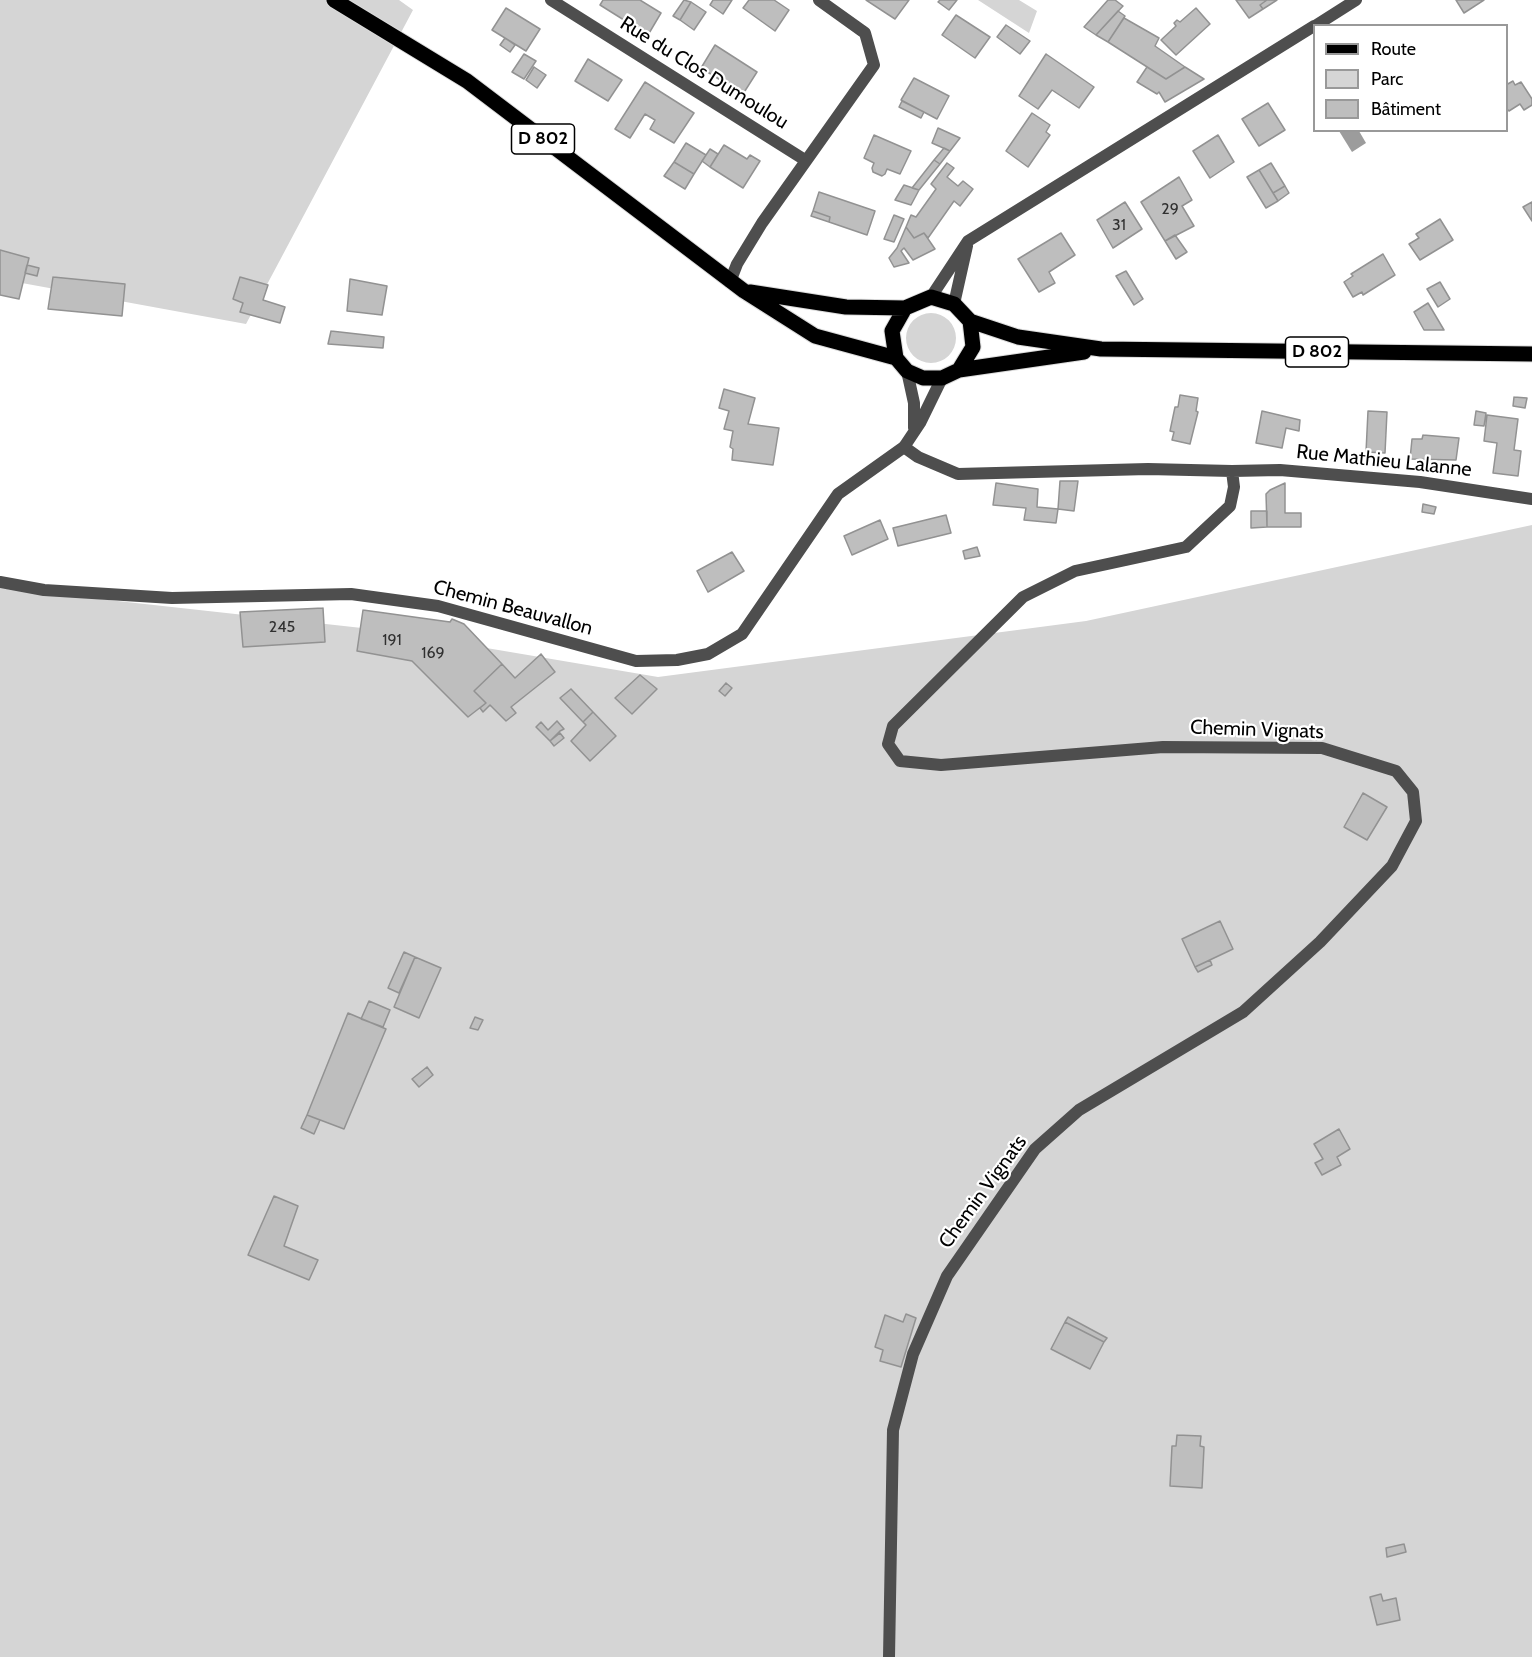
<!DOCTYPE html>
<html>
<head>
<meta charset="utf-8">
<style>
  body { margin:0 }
  #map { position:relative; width:1532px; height:1657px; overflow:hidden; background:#fff; font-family:Cabin,sans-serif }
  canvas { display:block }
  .legend { position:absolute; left:1313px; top:24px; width:195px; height:108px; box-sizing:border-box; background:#fff; border:2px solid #999; margin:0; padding:8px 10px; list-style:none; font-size:18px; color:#000 }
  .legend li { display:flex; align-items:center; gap:12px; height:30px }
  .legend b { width:30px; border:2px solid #999 }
</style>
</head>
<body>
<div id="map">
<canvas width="1532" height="1657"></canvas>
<ul class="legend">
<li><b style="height:8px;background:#000"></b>Route</li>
<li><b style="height:16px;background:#d5d5d5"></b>Parc</li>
<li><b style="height:16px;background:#bebebe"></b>Bâtiment</li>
</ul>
</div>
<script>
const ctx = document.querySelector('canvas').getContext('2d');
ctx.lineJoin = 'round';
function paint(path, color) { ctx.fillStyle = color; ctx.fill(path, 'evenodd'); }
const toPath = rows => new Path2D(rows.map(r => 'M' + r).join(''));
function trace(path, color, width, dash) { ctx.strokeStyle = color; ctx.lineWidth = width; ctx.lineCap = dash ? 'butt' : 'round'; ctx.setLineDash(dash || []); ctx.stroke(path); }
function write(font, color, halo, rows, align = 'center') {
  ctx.font = font + ' Cabin,sans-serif'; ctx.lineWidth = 4.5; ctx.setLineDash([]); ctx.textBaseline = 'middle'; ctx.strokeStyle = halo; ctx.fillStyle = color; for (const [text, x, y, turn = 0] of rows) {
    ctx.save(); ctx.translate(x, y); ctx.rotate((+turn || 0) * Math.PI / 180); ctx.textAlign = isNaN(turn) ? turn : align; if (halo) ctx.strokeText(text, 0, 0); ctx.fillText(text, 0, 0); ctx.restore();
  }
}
paint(toPath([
  [0,0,399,0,413,10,246,324,0,279],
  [978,0,1019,0,1037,11,1029,33],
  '906 338a25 25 0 1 1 50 0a25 25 0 1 1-50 0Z',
  [1532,525,1532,1657,0,1657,0,588,380,630,658,677,1086,621]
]), '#d5d5d5');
paint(toPath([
  [1339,131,1359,131,1366,143,1352,152]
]), '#9c9c9c');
const building = toPath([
  [603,0,640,0,661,13,648,35,600,5,603,0],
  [684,0,691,2,680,20,673,16,684,0],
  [713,0,732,0,723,14,710,5,713,0],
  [749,0,774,0,789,10,775,31,743,8,749,0],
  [866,0,909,0,895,19,866,0],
  [940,0,957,0,949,10,938,2,940,0],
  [1108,0,1115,0,1123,6,1096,35,1084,27,1108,0],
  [1236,0,1267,0,1260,5,1263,9,1249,18,1236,0],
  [1267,0,1277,0,1263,9,1260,5,1267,0],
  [1456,0,1484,0,1464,13,1456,0],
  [691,2,706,12,694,30,680,20,691,2],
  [506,8,540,29,526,51,492,30,506,8],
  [1196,8,1210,24,1176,55,1161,40,1176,26,1174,23,1177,20,1180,22,1196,8],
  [1118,11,1125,16,1108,42,1096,35,1118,11],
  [956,15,990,37,975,58,942,35,956,15],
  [1124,18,1159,38,1155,46,1185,67,1166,79,1108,42,1124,18],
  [1006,25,1030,41,1020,54,997,37,1006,25],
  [505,38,515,45,510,52,500,45,505,38],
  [715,45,757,72,743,94,701,68,715,45],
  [524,54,536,61,524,79,512,72,524,54],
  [1046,54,1094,87,1079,108,1052,90,1038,109,1019,96,1046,54],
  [588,59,622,80,608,101,575,81,588,59],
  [534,67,546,75,537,88,526,80,534,67],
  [1147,67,1166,79,1185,67,1204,79,1165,102,1159,92,1157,94,1137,82,1147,67],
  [914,78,949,96,937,119,901,100,914,78],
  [1513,81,1515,85,1521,82,1532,99,1532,105,1524,110,1520,104,1509,111,1506,108,1506,85,1513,81],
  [645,82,694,113,674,143,650,129,655,120,645,114,630,138,615,129,645,82],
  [902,101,924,112,921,118,899,107,902,101],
  [1268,103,1285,130,1259,146,1242,119,1268,103],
  [1032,113,1050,125,1046,132,1050,135,1028,167,1006,151,1032,113],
  [938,128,960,138,950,151,932,143,938,128],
  [874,135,911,151,900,174,887,169,885,174,882,176,873,172,872,168,874,163,864,158,874,135],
  [1218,135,1234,162,1210,178,1193,151,1218,135],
  [686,143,706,155,694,174,674,162,686,143],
  [724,145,747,159,750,155,760,161,743,188,710,167,724,145],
  [944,148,950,151,940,164,934,160,944,148],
  [710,149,718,154,710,167,702,161,710,149],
  [934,160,940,164,919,190,912,188,934,160],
  [674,162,694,174,685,189,664,176,674,162],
  [947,163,954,168,947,177,958,186,963,181,973,189,960,206,954,201,928,238,924,233,914,238,906,227,911,215,916,217,936,189,931,184,947,163],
  [1271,163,1285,186,1273,193,1259,170,1271,163],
  [1259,170,1278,201,1266,208,1247,177,1259,170],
  [1179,177,1192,200,1182,206,1194,226,1165,241,1141,202,1179,177],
  [904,185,919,190,911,205,895,200,904,185],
  [1285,186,1289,193,1278,201,1273,193,1285,186],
  [819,192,875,211,867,235,829,222,830,217,813,211,819,192],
  [1125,202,1142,229,1113,248,1097,220,1125,202],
  [1532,202,1532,221,1523,207,1532,202],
  [813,211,830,217,829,222,811,216,813,211],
  [894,215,904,219,894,242,884,239,894,215],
  [1440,219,1453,240,1420,260,1409,244,1419,238,1416,234,1440,219],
  [906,227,914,238,924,233,935,249,913,260,904,248,901,251,909,263,894,267,889,258,897,248,906,227],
  [1061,233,1075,255,1049,272,1055,283,1039,292,1018,259,1061,233],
  [1175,235,1187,252,1176,259,1165,241,1175,235],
  [0,250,29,258,19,299,0,295,0,250],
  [1383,254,1395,275,1363,295,1362,292,1353,297,1344,282,1353,276,1351,274,1383,254],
  [27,265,39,268,37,276,25,273,27,265],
  [1126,271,1143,299,1134,305,1116,276,1126,271],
  [53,277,125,284,122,316,48,309,53,277],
  [240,277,268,285,263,300,285,307,280,323,240,312,243,303,233,299,240,277],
  [350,279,387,286,382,315,347,311,350,279],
  [1440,282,1450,299,1438,307,1427,289,1440,282],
  [1428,303,1444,330,1424,330,1414,312,1428,303],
  [331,331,384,337,383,348,328,344,331,331],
  [724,389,755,398,748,424,779,428,773,465,732,460,733,449,730,447,733,431,724,429,729,411,719,408,724,389],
  [1180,395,1198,398,1196,411,1198,412,1190,444,1172,440,1174,432,1170,431,1175,407,1178,407,1180,395],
  [1514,397,1527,398,1525,408,1513,406,1514,397],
  [1262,411,1300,420,1299,431,1286,428,1282,448,1256,443,1262,411],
  [1368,411,1387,412,1385,453,1366,452,1368,411],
  [1476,411,1486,413,1484,426,1474,425,1476,411],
  [1487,415,1518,419,1514,450,1521,451,1518,476,1493,473,1497,443,1484,441,1487,415],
  [1423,435,1459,438,1456,460,1410,459,1412,439,1422,439,1423,435],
  [1060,481,1078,481,1074,511,1058,509,1060,481],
  [996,483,1038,489,1037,507,1058,509,1056,523,1024,520,1026,508,993,505,996,483],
  [1285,483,1285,513,1301,513,1301,527,1267,527,1266,494,1270,490,1285,483],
  [1423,504,1436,507,1434,514,1422,512,1423,504],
  [1251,511,1267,511,1267,527,1251,528,1251,511],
  [946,515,951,533,898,546,893,528,946,515],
  [880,520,888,539,852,555,844,536,880,520],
  [977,547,980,556,965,559,963,551,977,547],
  [732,552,744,571,708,592,697,571,732,552],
  [323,608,325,642,243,647,240,612,323,608],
  [363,610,450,622,452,619,464,624,502,664,474,691,486,703,468,717,412,661,357,651,363,610],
  [541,654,555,672,511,707,516,713,506,721,490,705,483,712,480,708,486,703,474,691,502,664,515,678,541,654],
  [640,675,657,689,632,714,615,698,640,675],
  [726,683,732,688,725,696,719,691,726,683],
  [571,689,593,712,583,722,560,698,571,689],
  [593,712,616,736,590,761,571,741,586,725,583,722,593,712],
  [557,721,564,729,560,731,550,741,536,727,541,722,548,730,557,721],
  [560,733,564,738,554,746,550,741,560,733],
  [1363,793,1387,807,1367,840,1344,827,1363,793],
  [1220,921,1233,949,1195,967,1182,939,1220,921],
  [404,952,415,957,399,993,388,988,404,952],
  [415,957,441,968,419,1018,394,1007,415,957],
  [1210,960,1212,965,1198,972,1195,967,1210,960],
  [369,1001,390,1010,383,1027,361,1019,369,1001],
  [348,1013,386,1029,344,1129,307,1115,348,1013],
  [475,1017,483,1020,478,1030,470,1028,475,1017],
  [427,1067,433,1075,419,1087,412,1079,427,1067],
  [307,1115,320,1120,314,1134,301,1128,307,1115],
  [1339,1129,1350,1149,1337,1157,1341,1165,1322,1175,1315,1163,1323,1159,1314,1144,1339,1129],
  [274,1196,298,1206,284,1246,318,1260,309,1280,248,1255,274,1196],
  [906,1314,916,1318,901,1367,880,1361,883,1350,875,1347,885,1315,903,1322,906,1314],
  [1068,1317,1107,1338,1104,1342,1065,1322,1068,1317],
  [1065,1322,1104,1342,1090,1369,1051,1349,1065,1322],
  [1177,1435,1201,1436,1200,1446,1204,1447,1202,1488,1170,1486,1172,1446,1176,1446,1177,1435],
  [1404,1544,1406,1552,1387,1557,1386,1548,1404,1544],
  [1381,1594,1383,1601,1396,1598,1400,1620,1377,1625,1370,1597,1381,1594]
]);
paint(building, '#bebebe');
trace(building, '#929292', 1.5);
const primary = toPath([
  [334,0,467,81,744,291,815,336,896,358],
  [750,292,846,307,905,308,931,297,954,304,970,321,973,347,959,370,942,378,923,378,907,371,896,358,892,331,905,308],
  [970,321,1018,337,1101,349,1532,354],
  [959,370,1084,352]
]);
trace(primary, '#dbdbdb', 17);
trace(toPath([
  [551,0,805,160],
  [1315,26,1356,0],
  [730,282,737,264,762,223,874,65,865,33,819,0],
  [931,297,968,241,1314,26],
  [954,304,967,246],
  [904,447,918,457,958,474,1148,469,1232,471,1280,470,1420,482,1532,499],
  [889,1657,893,1430,913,1354,947,1276,1035,1149,1079,1110,1243,1012,1320,942,1392,866,1416,821,1413,792,1396,771,1322,748,1163,747,941,765,900,761,888,744,893,726,1023,597,1075,571,1186,547,1230,506,1234,487,1232,471]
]), '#4e4e4e', 12);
trace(toPath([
  [907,371,914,403,914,428],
  [0,582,44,590,172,598,351,594,438,606,636,661,677,660,708,654,742,634,838,494,904,447,920,423,942,378]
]), '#4e4e4e', 12);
trace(primary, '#000', 15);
write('16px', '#303030', null, [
  ["29",1170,209],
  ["31",1119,225],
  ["245",282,627],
  ["191",392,640],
  ["169",433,653]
]);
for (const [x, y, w] of [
  [543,139,63],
  [1317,352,63]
]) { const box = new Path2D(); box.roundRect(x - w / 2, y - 15, w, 30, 4.5); ctx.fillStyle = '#fff'; ctx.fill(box); trace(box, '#000', 1.5); }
write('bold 18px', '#000', null, [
  ["D 802",543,139],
  ["D 802",1317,352]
]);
write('20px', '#000', '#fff', [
  ["Rue du Clos Dumoulou",704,73,32],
  ["Rue Mathieu Lalanne",1384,461,6],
  ["Chemin Beauvallon",513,608,15],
  ["Chemin Vignats",1257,730,2],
  ["Chemin Vignats",983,1192,-54]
]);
</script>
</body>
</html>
